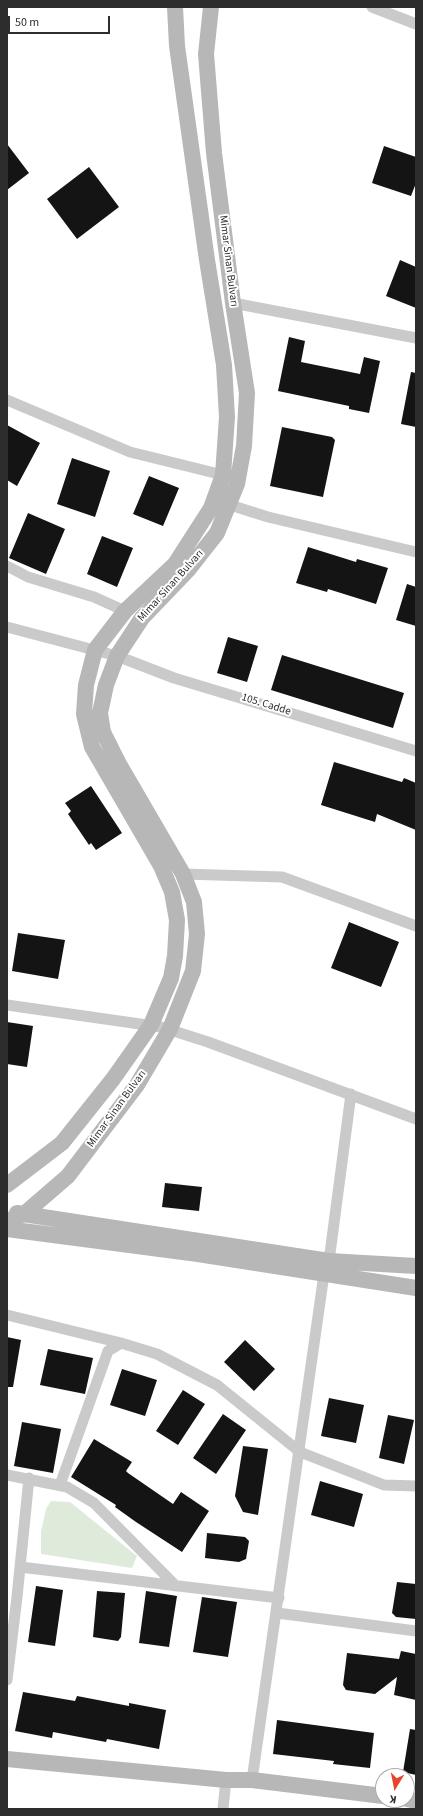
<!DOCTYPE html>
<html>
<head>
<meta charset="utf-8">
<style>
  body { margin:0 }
  #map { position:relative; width:423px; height:1816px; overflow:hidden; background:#fff; font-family:"Source Sans 3",sans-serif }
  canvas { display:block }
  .frame { position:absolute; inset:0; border:8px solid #2d2d2d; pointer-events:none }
  .north { position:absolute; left:375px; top:1768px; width:40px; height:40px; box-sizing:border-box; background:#fff; border:1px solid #ababab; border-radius:50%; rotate:190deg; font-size:11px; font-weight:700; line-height:16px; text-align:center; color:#2d2d2d }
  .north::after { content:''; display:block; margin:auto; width:14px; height:18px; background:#e6472c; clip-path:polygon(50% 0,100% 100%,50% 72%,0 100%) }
  .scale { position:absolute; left:8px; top:16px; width:102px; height:18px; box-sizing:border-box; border:2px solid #2d2d2d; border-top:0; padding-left:5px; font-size:12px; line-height:14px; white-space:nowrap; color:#2d2d2d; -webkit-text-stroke:3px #fff; paint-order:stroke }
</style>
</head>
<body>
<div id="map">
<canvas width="423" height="1816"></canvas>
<div class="frame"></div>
<div class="north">K</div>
<div class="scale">50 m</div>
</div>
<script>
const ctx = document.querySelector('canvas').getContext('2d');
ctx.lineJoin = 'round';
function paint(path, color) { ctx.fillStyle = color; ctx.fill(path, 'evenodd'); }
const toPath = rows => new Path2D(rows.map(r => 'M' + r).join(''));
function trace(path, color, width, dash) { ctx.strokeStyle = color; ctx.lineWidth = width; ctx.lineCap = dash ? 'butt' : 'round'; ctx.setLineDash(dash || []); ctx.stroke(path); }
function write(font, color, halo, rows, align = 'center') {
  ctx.font = font + ' "Source Sans 3",sans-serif'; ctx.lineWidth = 4; ctx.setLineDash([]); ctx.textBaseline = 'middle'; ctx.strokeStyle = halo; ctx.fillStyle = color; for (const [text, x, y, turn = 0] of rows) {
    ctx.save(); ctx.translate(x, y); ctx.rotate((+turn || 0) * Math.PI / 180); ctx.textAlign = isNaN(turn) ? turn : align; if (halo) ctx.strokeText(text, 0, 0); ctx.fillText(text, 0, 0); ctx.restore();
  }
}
paint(toPath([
  [51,1501,70,1502,137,1556,132,1568,41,1554,41,1532,46,1509]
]), '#dfebda');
paint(toPath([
  [7,144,29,173,7,190],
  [384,146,416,157,416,183,411,196,372,183],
  [89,167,119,207,77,239,47,199],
  [400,260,416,267,416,308,386,296],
  [289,337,305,341,301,362,360,374,364,357,380,361,369,413,349,409,349,406,278,391],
  [411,372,416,373,416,427,401,424],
  [7,425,40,443,17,486,7,480],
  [282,427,332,437,335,440,323,497,270,486],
  [72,458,110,471,95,517,57,504],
  [149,476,179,488,163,526,133,514],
  [28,513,65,529,46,574,9,558],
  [102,536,133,548,117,587,87,574],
  [308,547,356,562,357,559,388,568,376,604,328,589,327,592,296,583],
  [407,584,416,587,416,626,396,620],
  [228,637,258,646,247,682,217,673],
  [282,655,404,693,393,728,271,690],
  [334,762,402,782,404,778,416,783,416,830,377,814,375,822,321,805],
  [91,786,122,833,96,850,91,843,89,845,68,814,71,811,65,803],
  [349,922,399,942,381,987,331,968],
  [18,933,65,940,58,979,12,971],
  [7,1022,33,1026,27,1067,7,1064],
  [165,1183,202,1187,199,1211,162,1207],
  [7,1337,21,1340,13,1387,7,1387],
  [245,1340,275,1369,254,1391,224,1362],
  [48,1349,93,1358,85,1394,40,1385],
  [122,1369,157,1380,145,1416,110,1405],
  [183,1390,205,1404,178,1445,156,1431],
  [329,1398,364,1405,356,1443,321,1436],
  [223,1414,246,1430,216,1474,193,1458],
  [388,1415,414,1420,404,1464,379,1458],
  [22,1422,61,1429,53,1473,14,1466],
  [94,1439,132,1462,126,1471,128,1473,173,1504,181,1492,209,1511,182,1552,136,1522,115,1507,116,1505,71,1477],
  [243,1446,268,1449,258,1515,243,1512,235,1496],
  [320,1481,363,1494,354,1527,311,1515],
  [207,1533,245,1537,249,1541,246,1559,239,1562,205,1558],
  [397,1582,416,1584,416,1619,396,1617,392,1613],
  [36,1586,63,1590,55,1646,28,1642],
  [97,1591,125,1593,121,1637,118,1641,93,1637],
  [146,1591,177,1596,169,1647,139,1643],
  [202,1597,237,1602,228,1657,193,1652],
  [401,1651,416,1654,416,1700,394,1695,397,1677,375,1694,346,1690,343,1685,347,1653,399,1659],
  [23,1692,75,1701,77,1696,129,1706,129,1703,166,1710,159,1749,107,1739,106,1742,53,1732,52,1738,15,1731],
  [277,1720,374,1733,370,1768,333,1764,334,1761,273,1754],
  [410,1729,416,1730,416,1775,403,1772]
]), '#141414');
trace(toPath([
  [372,7,416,24],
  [233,303,416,338],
  [7,400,130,452,223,475],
  [230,505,268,517,416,552],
  [7,566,28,577,94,597,125,611],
  [7,627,117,656,174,678,416,751],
  [183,874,282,877,416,926],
  [7,1005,161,1027,208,1042,416,1119],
  [7,1315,121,1343],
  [7,1475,67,1487,94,1503,176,1586],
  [60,1485,108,1351,121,1343,157,1354,217,1385,300,1452,384,1485,416,1486],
  [20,1567,279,1598],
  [277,1613,416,1631],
  [7,1680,17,1597,29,1478],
  [252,1780,324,1274,329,1261,351,1094],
  [223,1809,226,1780]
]), '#cacaca', 11);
trace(toPath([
  [7,1185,62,1143,113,1079,151,1025,171,978,175,956,177,920,172,892,161,866,92,747,84,714,86,685,95,650,125,611,175,564,211,508,223,475,227,417,224,365,207,260,177,46,175,7],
  [17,1213,329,1261,416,1266],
  [7,1221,24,1214,68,1176,137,1085,170,1029,193,971,197,934,194,902,183,874,119,764,103,732,100,713,106,685,117,656,142,618,188,570,217,533,237,484,244,446,247,393,233,303,214,153,206,54,211,7],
  [7,1229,198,1254,416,1288],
  [7,1759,226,1780,252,1780,383,1796],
  [407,1799,416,1801]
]), '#b7b7b7', 16);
write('11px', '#2d2d2d', '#fff', [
  ["Mimar Sinan Bulvarı",228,261,83],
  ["Mimar Sinan Bulvarı",171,586,-48],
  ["105. Cadde",266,705,17],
  ["Mimar Sinan Bulvarı",117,1109,-54]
]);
</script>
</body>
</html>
